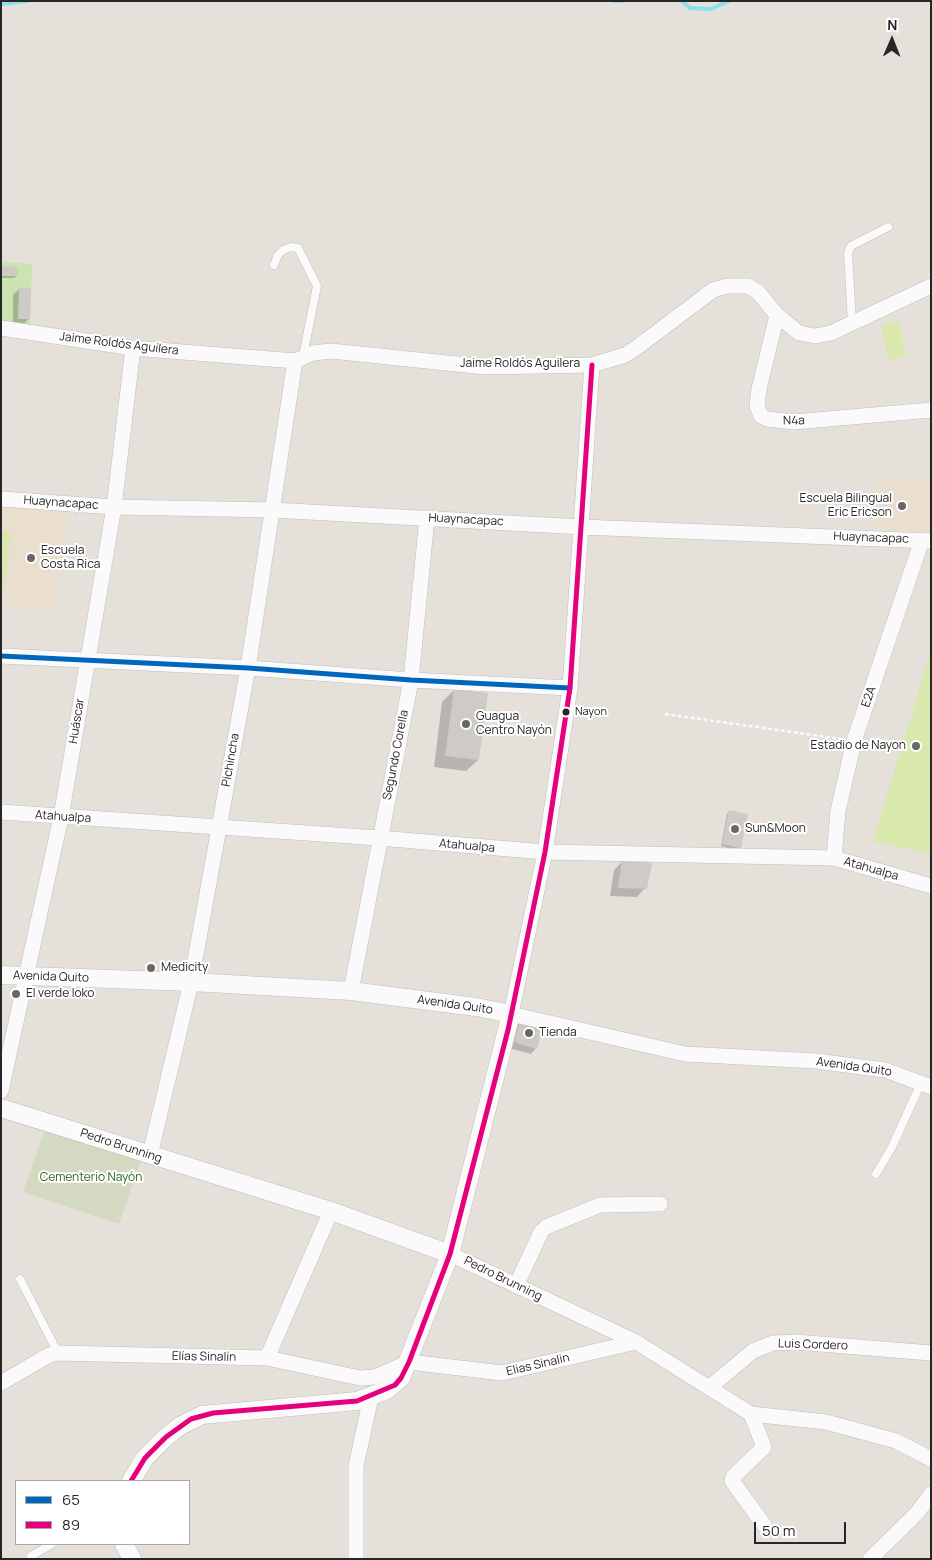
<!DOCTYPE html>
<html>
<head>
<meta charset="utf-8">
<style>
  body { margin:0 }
  #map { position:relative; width:932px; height:1560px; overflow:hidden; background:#e6e0db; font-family:Manrope,sans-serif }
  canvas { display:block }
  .frame { position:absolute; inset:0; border:2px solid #262626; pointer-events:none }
  .legend { position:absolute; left:15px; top:1480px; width:175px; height:65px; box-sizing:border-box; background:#fff; border:1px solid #a8a8a8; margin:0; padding:6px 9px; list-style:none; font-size:15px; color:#262626 }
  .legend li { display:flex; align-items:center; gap:10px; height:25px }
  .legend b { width:25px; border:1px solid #a8a8a8 }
  .north { position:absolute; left:867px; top:15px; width:50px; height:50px; -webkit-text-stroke:4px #fff; paint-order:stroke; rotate:1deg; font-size:14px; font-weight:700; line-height:20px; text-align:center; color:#262626 }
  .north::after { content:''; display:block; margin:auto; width:18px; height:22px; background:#262626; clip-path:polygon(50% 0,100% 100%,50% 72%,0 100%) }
  .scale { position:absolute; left:754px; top:1522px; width:92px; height:22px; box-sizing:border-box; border:2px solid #262626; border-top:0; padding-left:6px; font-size:15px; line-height:18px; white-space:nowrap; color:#262626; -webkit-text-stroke:4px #fff; paint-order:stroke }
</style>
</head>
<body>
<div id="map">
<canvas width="932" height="1560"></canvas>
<div class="frame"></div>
<ul class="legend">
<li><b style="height:6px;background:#0065bd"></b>65</li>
<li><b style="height:6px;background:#e5007d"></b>89</li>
</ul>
<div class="north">N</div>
<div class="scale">50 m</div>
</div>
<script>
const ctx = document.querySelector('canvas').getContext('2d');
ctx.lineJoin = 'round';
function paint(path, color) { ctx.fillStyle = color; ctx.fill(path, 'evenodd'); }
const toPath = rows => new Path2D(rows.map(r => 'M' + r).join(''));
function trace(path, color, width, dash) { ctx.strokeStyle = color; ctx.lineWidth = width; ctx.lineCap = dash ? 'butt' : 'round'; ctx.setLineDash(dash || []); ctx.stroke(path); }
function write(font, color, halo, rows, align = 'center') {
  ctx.font = font + ' Manrope,sans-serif'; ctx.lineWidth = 4; ctx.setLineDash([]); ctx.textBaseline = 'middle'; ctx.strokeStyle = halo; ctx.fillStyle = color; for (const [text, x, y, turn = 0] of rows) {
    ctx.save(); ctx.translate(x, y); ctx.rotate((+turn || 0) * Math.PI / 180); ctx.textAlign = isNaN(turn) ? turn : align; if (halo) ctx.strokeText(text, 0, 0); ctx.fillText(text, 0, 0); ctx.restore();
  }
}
paint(toPath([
  [878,478,931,483,931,532,870,528],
  [1,505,68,510,55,611,1,607]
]), '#eadece');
paint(toPath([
  [1,262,32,264,30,325,1,322]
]), '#cbe3b1');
paint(toPath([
  [46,1126,142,1158,119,1224,23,1192]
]), '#d4dac1');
paint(toPath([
  [899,321,906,357,888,360,881,325],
  [1,532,11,533,4,587,1,587],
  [931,650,931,854,873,841]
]), '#d9e8ad');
paint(toPath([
  [1,267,17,276,14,278,1,278],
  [19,289,29,319,23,324,13,324,13,295],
  [454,690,478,760,466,771,434,767,442,702],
  [729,812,740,847,738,850,721,846,727,814],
  [623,861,645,888,637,897,610,896,614,870],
  [521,1019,536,1048,531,1054,509,1048,516,1025]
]), '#0003');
trace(toPath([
  [614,1,622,1],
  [682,1,690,8,711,9,729,1],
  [1,4,28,1]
]), '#88dfee', 4);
paint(toPath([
  [1,266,18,267,18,276,1,276],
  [19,288,31,288,30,319,18,319],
  [454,689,488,693,479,760,445,756],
  [729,810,748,814,741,848,722,844],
  [622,860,652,863,647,889,618,888],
  [521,1018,544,1025,537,1049,514,1042]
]), '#cecac6');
const service = toPath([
  [274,265,278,255,283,250,291,247,298,248,317,286,303,356],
  [852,323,848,253,851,246,888,227],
  [876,1174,892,1147,921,1083],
  [20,1279,58,1353],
  [31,1556,52,1544]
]);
const minor = toPath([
  [777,315,759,389,757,406,761,416,767,419,794,422,931,410],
  [1,328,133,348,295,361,313,353,331,351,485,367,592,365,625,355,636,348,713,290,727,286,748,286,758,292,777,315,799,333,815,336,831,333,931,286],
  [592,365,570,688,545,852,511,1014,685,1054,816,1061,885,1070,931,1087],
  [1,499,114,507,273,510,582,527,931,541],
  [1,656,248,668,411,680,570,688],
  [1,812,379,838,545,852,834,858,931,886],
  [834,858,838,811,854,741,922,540],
  [351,991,411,680,427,518],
  [1,1091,61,817,114,507,133,348],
  [150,1155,191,982,248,668,295,361],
  [450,1254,636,1342,751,1414,826,1422,896,1441,931,1459],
  [516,1286,541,1232,546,1227,600,1205,660,1204],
  [267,1358,331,1211],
  [1,1383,49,1355,58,1353,267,1358,360,1378,375,1377,409,1362,502,1373,636,1342],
  [710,1387,753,1351,773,1343,796,1342,931,1353],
  [751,1414,764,1447,733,1477,732,1481,764,1525],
  [356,1559,356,1466,371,1397],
  [870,1559,917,1513,931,1494]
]);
const tertiary = toPath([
  [1,975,191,982,351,991,476,1007,511,1014,450,1254,401,1378,387,1390,357,1401,202,1415,180,1426,166,1437,145,1458,131,1481],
  [1,1108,331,1211,450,1254],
  [124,1544,132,1559]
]);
trace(service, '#bfbdbd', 9);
trace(minor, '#bfbdbd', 16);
trace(tertiary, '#bfbdbd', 19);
trace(toPath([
  [665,714,841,739]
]), '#fbfafa', 2.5, [4, 2.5]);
trace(service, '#fbfafa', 8);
trace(minor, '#fbfafa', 15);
trace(tertiary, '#fbfafa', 18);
trace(toPath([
  [1,656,248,668,411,680,570,688]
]), '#0065bd', 5);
trace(toPath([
  [131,1481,145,1458,166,1437,191,1419,213,1413,357,1401,395,1385,401,1378,409,1362,450,1254,508,1030,545,852,570,688,592,365]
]), '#e5007d', 5);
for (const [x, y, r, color] of [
  [902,506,5,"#696765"],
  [31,558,5,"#696765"],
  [566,712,4.5,"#262626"],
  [466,724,5,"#696765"],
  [916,746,5,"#696765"],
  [735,829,5,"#696765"],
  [151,968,5,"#696765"],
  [16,994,5,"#696765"],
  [529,1033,5,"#696765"]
]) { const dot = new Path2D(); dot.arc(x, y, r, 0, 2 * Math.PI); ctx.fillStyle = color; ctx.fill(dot); trace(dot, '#fff', 2); }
write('11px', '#262626', '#fff', [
  ["Nayon",575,712]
], 'left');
write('12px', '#262626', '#fff', [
  ["Jaime Roldós Aguilera",119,344,7],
  ["Jaime Roldós Aguilera",520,364],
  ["N4a",794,421,-1],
  ["Huaynacapac",61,503,4],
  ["Huaynacapac",466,520,3],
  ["Huaynacapac",871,538,2],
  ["E2A",869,697,-71],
  ["Huáscar",77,721,-81],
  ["Segundo Corella",396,755,-79],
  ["Pichincha",231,760,-80],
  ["Atahualpa",63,817,4],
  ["Atahualpa",467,846,5],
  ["Atahualpa",871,869,16],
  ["Avenida Quito",51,977,2],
  ["Avenida Quito",455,1005,8],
  ["Avenida Quito",854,1067,8],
  ["Pedro Brunning",121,1146,18],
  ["Pedro Brunning",503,1279,26],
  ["Luis Cordero",813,1345,2],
  ["Elías Sinalín",204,1357,1],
  ["Elias Sinalin",538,1365,-13]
]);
write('12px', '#262626', '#fff', [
  ["Escuela Bilingual",892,499,"right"],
  ["Eric Ericson",892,513,"right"],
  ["Escuela",41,551],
  ["Costa Rica",41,565],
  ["Guagua",476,717],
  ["Centro Nayón",476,731],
  ["Estadio de Nayon",906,746,"right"],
  ["Sun&Moon",745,829],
  ["Medicity",161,968],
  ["El verde loko",26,994],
  ["Tienda",539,1033]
], 'left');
write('12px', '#2e6614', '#fff', [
  ["Cementerio Nayón",91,1178]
]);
</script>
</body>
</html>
